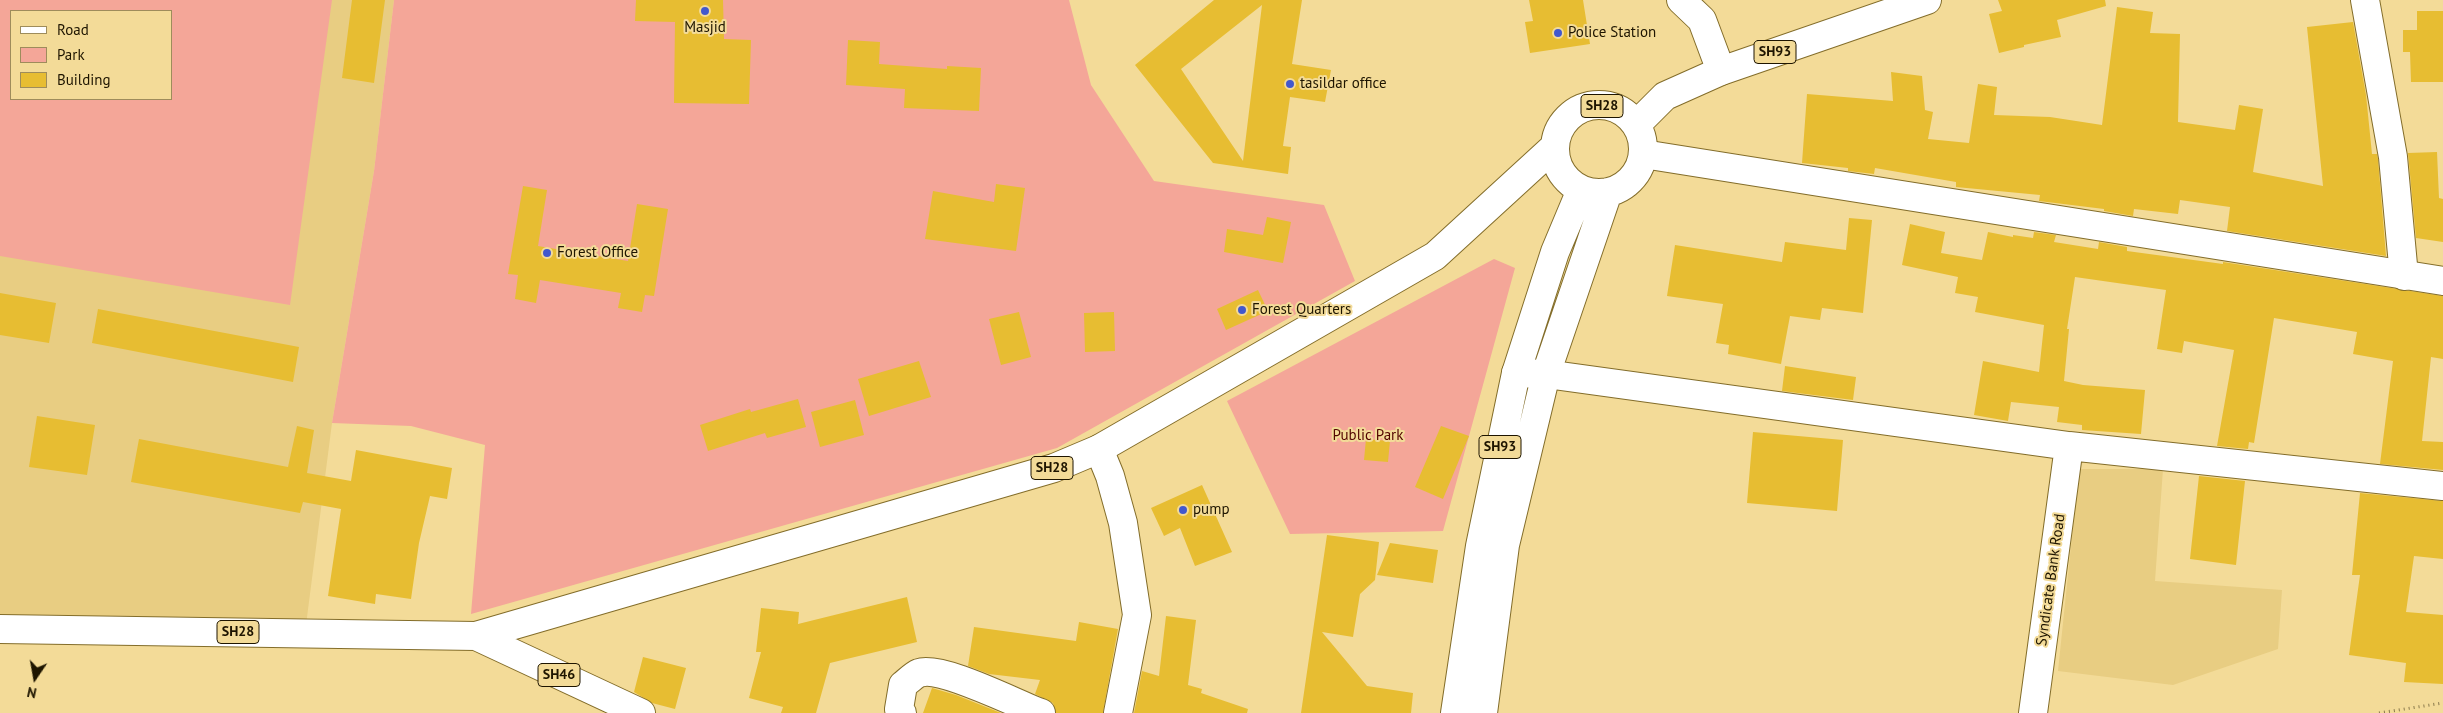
<!DOCTYPE html>
<style>
body{margin:0}
#map{position:relative;width:2443px;height:713px;overflow:hidden;background:#f3db98;font-family:"PT Sans",sans-serif}
canvas{display:block}
.legend{position:absolute;left:10px;top:10px;width:162px;height:90px;box-sizing:border-box;background:#f3db98;border:1px solid #9e8c5b;margin:0;padding:6px 9px;list-style:none;font-size:15px;color:#1e1500}
.legend li{display:flex;align-items:center;gap:10px;height:25px}
.legend b{width:25px;border:1px solid #9e8c5b}
.north{position:absolute;left:10px;top:653px;width:50px;height:50px;-webkit-text-stroke:4px #f3db98;paint-order:stroke;rotate:192deg;font-size:14px;font-weight:700;line-height:20px;text-align:center;color:#1e1500}
.north::after{content:'';display:block;margin:auto;width:18px;height:22px;background:#1e1500;clip-path:polygon(50% 0,100% 100%,50% 72%,0 100%)}
</style>
<div id="map">
<canvas width="2443" height="713"></canvas>
<ul class="legend">
<li><b style="height:6px;background:#fff"></b>Road</li>
<li><b style="height:14px;background:#f4a698"></b>Park</li>
<li><b style="height:14px;background:#e7bd32"></b>Building</li>
</ul>
<div class="north">N</div>
</div>
<script>
const g = document.querySelector('canvas').getContext('2d');
g.lineJoin = 'round';
function paint(path, color) {
  g.fillStyle = color;
  g.fill(path, 'evenodd');
}
function strokePath(path, color, width, dash) {
  g.strokeStyle = color;
  g.lineWidth = width;
  g.lineCap = dash ? 'butt' : 'round';
  g.setLineDash(dash || []);
  g.stroke(path);
}
function label(font, color, halo, rows, align = 'center') {
  g.font = font + ' "PT Sans",sans-serif';
  g.lineWidth = 4;
  g.setLineDash([]);
  g.textBaseline = 'middle';
  g.strokeStyle = halo;
  g.fillStyle = color;
  for (const [text, x, y, turn = 0] of rows) {
    g.save();
    g.translate(x, y);
    g.rotate((+turn || 0) * Math.PI / 180);
    g.textAlign = isNaN(turn) ? turn : align;
    if (halo) g.strokeText(text, 0, 0);
    g.fillText(text, 0, 0);
    g.restore();
  }
}
const built = new Path2D(`
 M 0,0 L 394,0 L 374,171 L 332,423 L 306,625 L 0,615 ZM 11,11 L 171,11 L 171,99 L 11,99 Z
 M 2079,469 L 2163,469 L 2155,581 L 2282,590 L 2278,649 L 2173,685 L 2058,671 Z`);
const green = new Path2D(`
 M 0,0 L 332,0 L 290,305 L 0,256 ZM 171,11 L 171,99 L 11,99 L 11,11 Z
 M 394,0 L 1069,0 L 1091,85 L 1154,181 L 1324,205 L 1355,281 L 1057,448 L 471,614 L 485,445 L 411,426 L 332,423 L 374,171 Z
 M 1494,259 L 1515,268 L 1443,531 L 1290,534 L 1227,401 Z`);
const building = new Path2D(`
 M 352,0 L 385,0 L 374,83 L 342,78 Z
 M 636,0 L 723,0 L 724,39 L 751,40 L 749,104 L 674,103 L 675,22 L 635,21 Z
 M 1214,0 L 1302,0 L 1292,64 L 1331,70 L 1325,102 L 1290,97 L 1283,146 L 1291,147 L 1288,174 L 1213,163 L 1135,65 ZM 1262,5 L 1243,161 L 1181,69 Z
 M 1529,0 L 1583,0 L 1590,44 L 1530,53 L 1525,22 L 1533,21 Z
 M 1998,0 L 2105,0 L 2106,6 L 2057,20 L 2061,37 L 2024,45 L 2024,47 L 1999,53 L 1989,14 L 2002,11 Z
 M 2117,7 L 2153,12 L 2150,33 L 2180,34 L 2178,122 L 2235,130 L 2239,105 L 2263,109 L 2253,172 L 2323,186 L 2307,27 L 2353,22 L 2366,95 L 2372,154 L 2377,154 L 2378,159 L 2386,256 L 2227,231 L 2230,207 L 2180,200 L 2178,214 L 2134,209 L 2133,216 L 2104,211 L 2104,209 L 2039,201 L 2040,195 L 1956,187 L 1956,182 L 1875,168 L 1874,174 L 1848,171 L 1848,168 L 1802,163 L 1807,94 L 1893,101 L 1891,72 L 1922,76 L 1925,110 L 1933,112 L 1928,139 L 1969,143 L 1978,84 L 1997,87 L 1994,115 L 2050,117 L 2102,125 Z
 M 2417,11 L 2443,11 L 2443,82 L 2411,82 L 2410,52 L 2403,52 L 2403,30 L 2417,30 Z
 M 848,40 L 880,42 L 879,64 L 947,69 L 947,66 L 981,68 L 979,111 L 904,108 L 905,89 L 846,85 Z
 M 2437,152 L 2439,198 L 2443,199 L 2443,242 L 2416,238 L 2408,153 Z
 M 996,184 L 1025,188 L 1016,251 L 925,239 L 933,191 L 994,202 Z
 M 523,186 L 547,190 L 538,246 L 628,261 L 637,204 L 668,209 L 654,296 L 645,295 L 642,312 L 618,308 L 621,293 L 540,280 L 536,303 L 515,299 L 518,275 L 508,274 Z
 M 1267,217 L 1291,222 L 1283,263 L 1224,252 L 1227,229 L 1263,235 Z
 M 1849,218 L 1872,220 L 1863,313 L 1822,308 L 1820,320 L 1790,316 L 1781,364 L 1728,354 L 1729,345 L 1716,343 L 1723,304 L 1667,296 L 1675,245 L 1782,262 L 1785,242 L 1846,250 Z
 M 1910,224 L 1945,232 L 1941,253 L 1982,260 L 1988,232 L 2013,237 L 2013,235 L 2033,238 L 2034,232 L 2056,235 L 2054,242 L 2098,249 L 2099,242 L 2127,247 L 2127,251 L 2223,264 L 2223,262 L 2443,296 L 2443,359 L 2431,357 L 2422,441 L 2443,442 L 2443,470 L 2380,464 L 2393,361 L 2353,354 L 2357,332 L 2274,318 L 2254,443 L 2249,442 L 2248,449 L 2217,446 L 2234,350 L 2184,341 L 2182,353 L 2157,349 L 2166,290 L 2075,277 L 2067,329 L 2069,329 L 2064,381 L 2083,385 L 2145,390 L 2141,434 L 2082,430 L 2082,425 L 2057,422 L 2059,407 L 2011,402 L 2008,421 L 1974,415 L 1983,361 L 2039,372 L 2044,325 L 1975,312 L 1978,297 L 1955,293 L 1958,277 L 1902,265 Z
 M 1258,290 L 1268,311 L 1226,330 L 1217,309 Z
 M 0,293 L 56,303 L 49,343 L 0,335 Z
 M 98,309 L 299,347 L 293,382 L 92,343 Z
 M 1019,312 L 1031,357 L 1001,365 L 989,319 Z
 M 1114,312 L 1115,351 L 1085,352 L 1084,313 Z
 M 919,361 L 931,397 L 869,416 L 858,379 Z
 M 1785,366 L 1856,377 L 1853,400 L 1782,391 Z
 M 798,399 L 806,427 L 767,438 L 765,433 L 708,451 L 700,425 L 750,409 L 751,412 Z
 M 855,400 L 864,435 L 820,447 L 811,412 Z
 M 37,416 L 95,425 L 87,475 L 29,467 Z
 M 297,426 L 314,430 L 307,473 L 351,481 L 356,450 L 452,468 L 447,499 L 430,496 L 419,543 L 411,599 L 376,594 L 375,604 L 328,596 L 341,509 L 303,502 L 300,513 L 131,482 L 139,439 L 288,467 Z
 M 1441,426 L 1469,436 L 1443,499 L 1415,487 Z
 M 1753,432 L 1843,440 L 1837,511 L 1747,503 Z
 M 1366,439 L 1390,441 L 1388,462 L 1364,460 Z
 M 2199,476 L 2245,481 L 2236,565 L 2190,559 Z
 M 1202,485 L 1232,552 L 1195,566 L 1180,528 L 1164,536 L 1151,508 Z
 M 2360,493 L 2443,501 L 2443,559 L 2414,556 L 2406,612 L 2443,615 L 2443,684 L 2404,682 L 2406,663 L 2349,655 L 2360,575 L 2352,575 Z
 M 1327,535 L 1379,542 L 1375,580 L 1360,594 L 1353,637 L 1322,632 L 1367,686 L 1413,693 L 1411,713 L 1301,713 Z
 M 1390,543 L 1438,550 L 1433,583 L 1377,575 Z
 M 907,597 L 917,642 L 830,663 L 816,713 L 781,713 L 783,707 L 749,698 L 761,652 L 756,652 L 761,608 L 799,612 L 798,624 Z
 M 1166,616 L 1196,620 L 1188,685 L 1202,689 L 1201,693 L 1248,709 L 1247,713 L 1134,713 L 1142,671 L 1159,676 Z
 M 1079,622 L 1118,629 L 1103,713 L 1056,713 L 1053,703 L 1035,694 L 1040,680 L 989,674 L 968,666 L 974,627 L 1076,641 Z
 M 643,657 L 686,668 L 675,709 L 652,703 L 634,692 Z
 M 932,688 L 956,695 L 1001,713 L 923,713 Z`);
const path = new Path2D(`
 M 2379,713 L 2443,703`);
const minor = new Path2D(`
 M 2365,0 L 2393,157 L 2404,276
 M 1516,373 L 1546,374 L 2069,446 L 2443,486
 M 1099,449 L 1110,476 L 1123,523 L 1137,615 L 1118,713
 M 902,713 L 899,709 L 903,685 C 908,681 914,675 919,673 C 941,665 1016,704 1041,713
 M 2033,713 L 2069,446`);
const tertiary = new Path2D(`
 M 1643,154 L 2443,281`);
const secondary = new Path2D(`
 M 1681,0 L 1702,20 L 1721,71`);
const primary = new Path2D(`
 M1555 149a44 44 0 1 1 88 0a44 44 0 1 1-88 0Z
 M 1636,125 L 1665,96 L 1721,71 L 1927,0
 M 0,629 L 476,636 L 1054,468 L 1099,449 L 1435,256 L 1554,147
 M 476,636 L 641,713
 M 1455,713 L 1480,546 L 1516,373 L 1555,252 L 1581,190
 M 1483,713 L 1505,545 L 1546,374 L 1608,192`);
const markers = [
 [705,11,5,"#4258cc"],
 [1558,33,5,"#4258cc"],
 [1290,84,5,"#4258cc"],
 [547,253,5,"#4258cc"],
 [1242,310,5,"#4258cc"],
 [1183,510,5,"#4258cc"]
];
const shields = [
 [1775,52,42],
 [1602,106,42],
 [1500,447,42],
 [1052,468,42],
 [238,632,42],
 [559,675,42]
];
const shieldNames = [
 ["SH93",1775,52],
 ["SH28",1602,106],
 ["SH93",1500,447],
 ["SH28",1052,468],
 ["SH28",238,632],
 ["SH46",559,675]
];
const poiNames = [
 ["Masjid",705,28,"center"],
 ["Police Station",1568,33],
 ["tasildar office",1300,84],
 ["Forest Office",557,253],
 ["Forest Quarters",1252,310],
 ["pump",1193,510]
];
const parkNames = [
 ["Public Park",1368,436]
];
const streetNames = [
 ["Syndicate Bank Road",2051,580,-82]
];
paint(built, '#e8cd82');
paint(green, '#f4a698');
paint(building, '#e7bd32');
strokePath(minor, '#836d2a', 30);
strokePath(tertiary, '#836d2a', 30);
strokePath(secondary, '#836d2a', 30);
strokePath(primary, '#836d2a', 30);
strokePath(path, '#8a7a4d', 3, [1, 4]);
strokePath(minor, '#fff', 28);
strokePath(tertiary, '#fff', 28);
strokePath(secondary, '#fff', 28);
strokePath(primary, '#fff', 28);
for (const [x, y, r, color] of markers) {
  const dot = new Path2D();
  dot.arc(x, y, r, 0, 2 * Math.PI);
  g.fillStyle = color;
  g.fill(dot);
  strokePath(dot, '#f3db98', 2);
}
for (const [x, y, w] of shields) {
  const box = new Path2D();
  box.roundRect(x - w / 2, y - 11.5, w, 23, 4);
  g.fillStyle = '#f3db98';
  g.fill(box);
  strokePath(box, '#1e1500', 1);
}
label('bold 14px', '#1e1500', null, shieldNames);
label('15px', '#1e1500', '#f3db98', poiNames, 'left');
label('15px', '#520501', '#f3db98', parkNames);
label('15px', '#1e1500', '#f3db98', streetNames);
</script>
